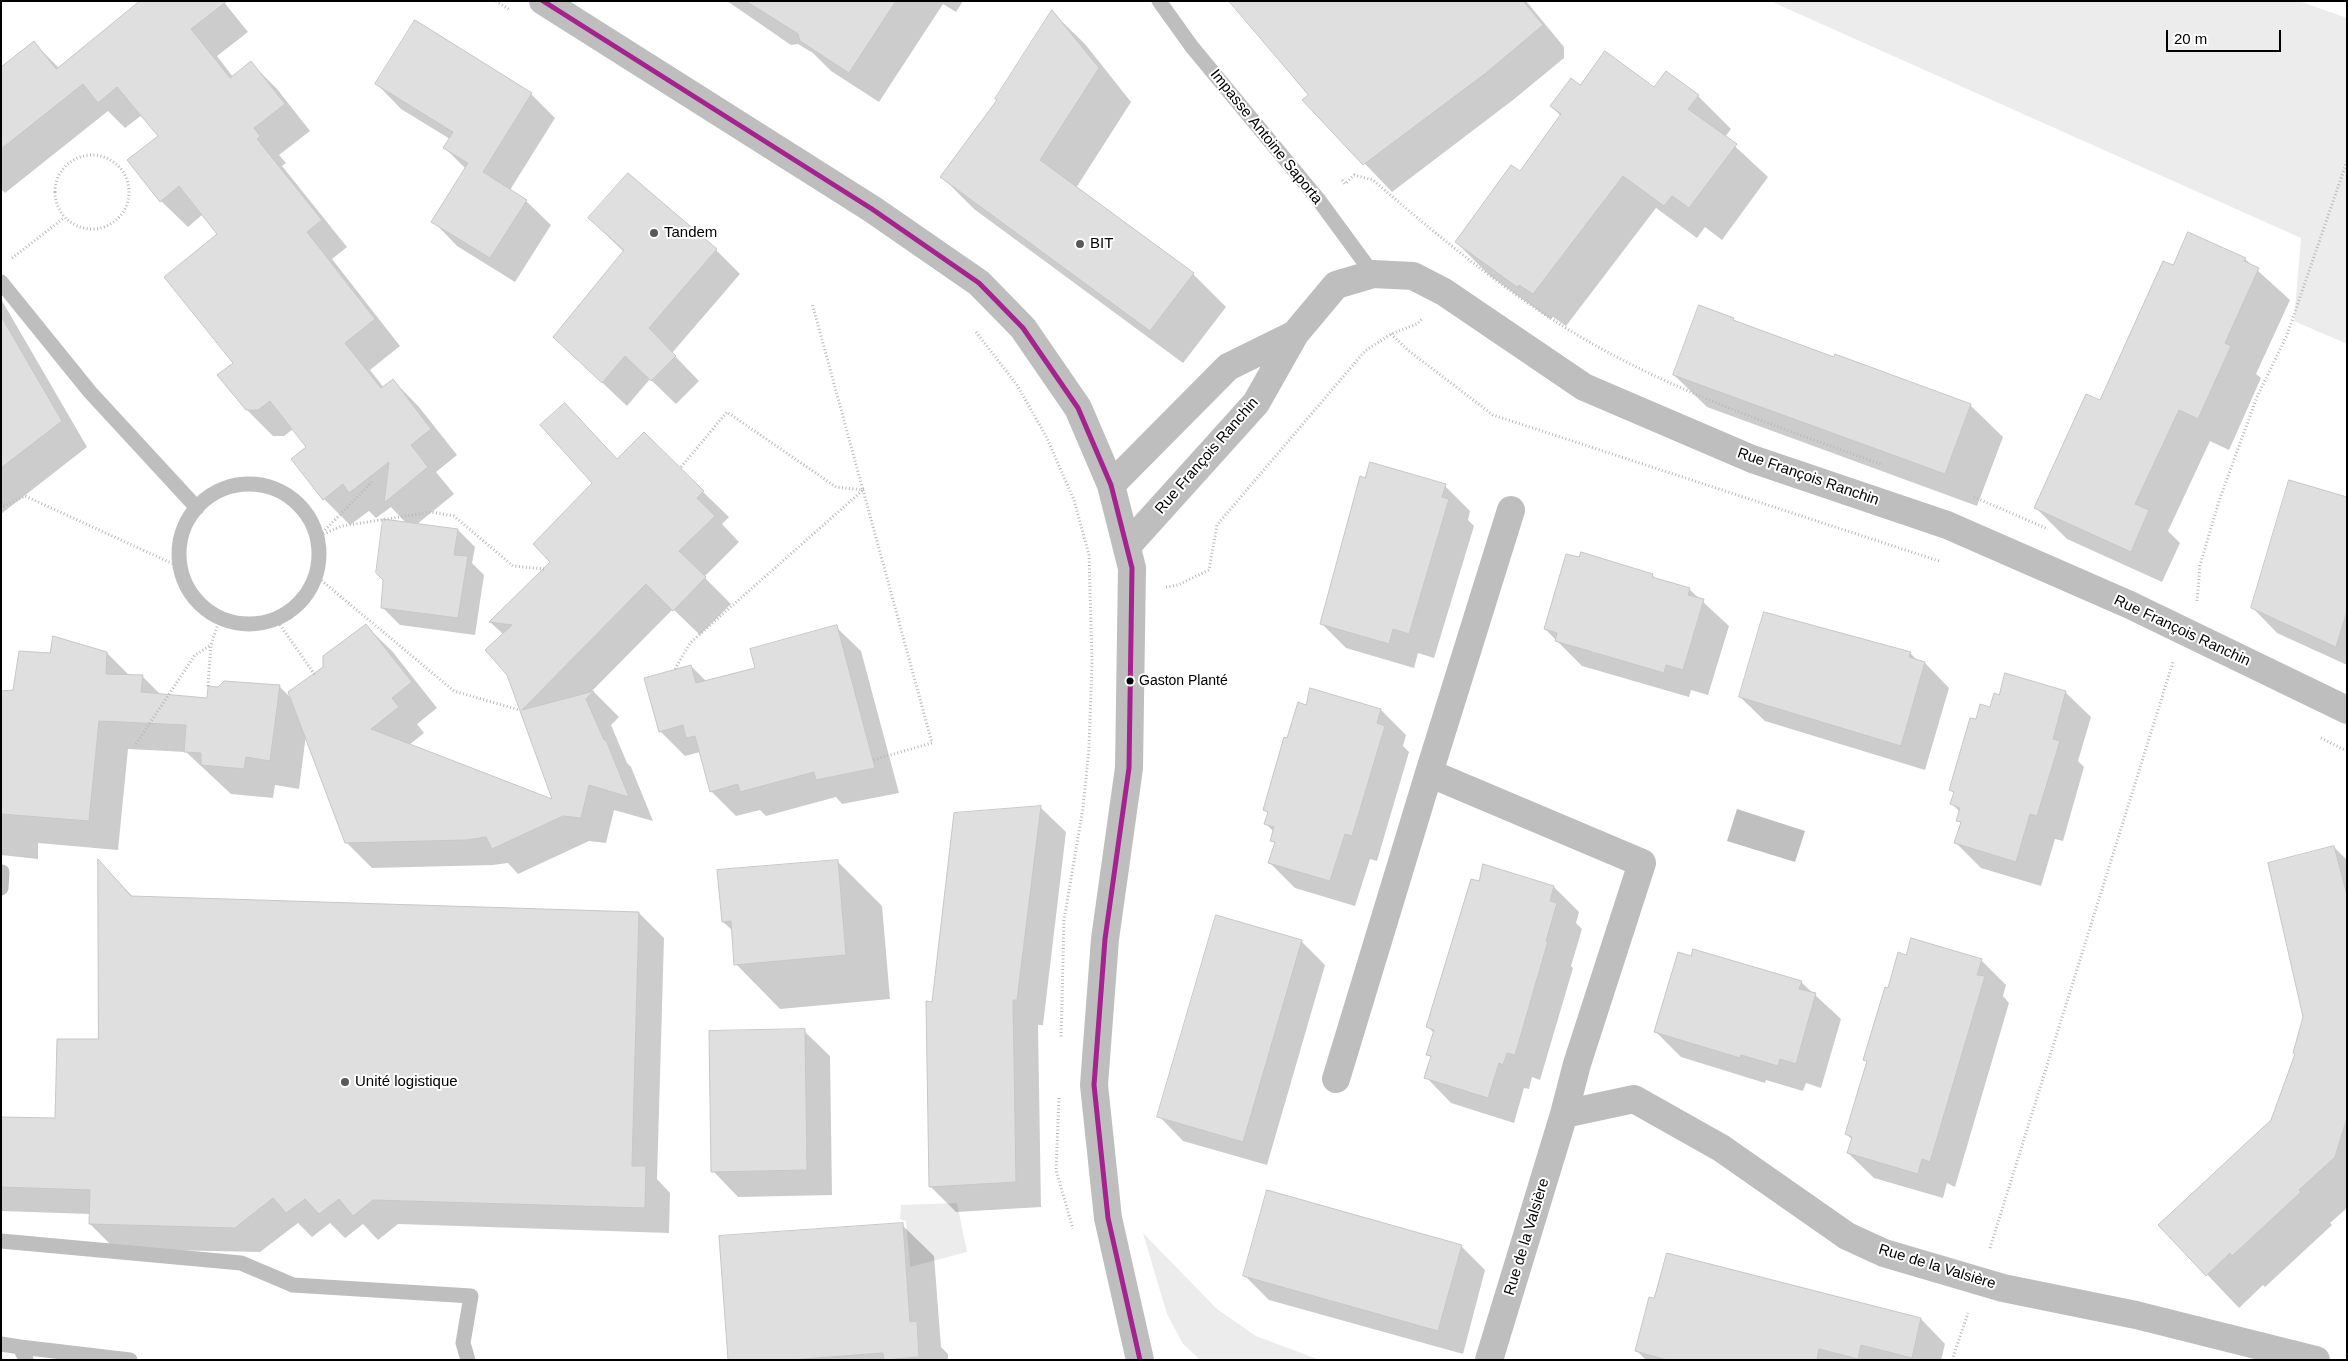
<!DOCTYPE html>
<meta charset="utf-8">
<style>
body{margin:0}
#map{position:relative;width:2348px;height:1361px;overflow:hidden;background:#fff;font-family:Helvetica,sans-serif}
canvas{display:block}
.frame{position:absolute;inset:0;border:2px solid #000;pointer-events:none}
.scale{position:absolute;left:2166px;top:30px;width:115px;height:22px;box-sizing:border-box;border:2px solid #000;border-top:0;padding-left:6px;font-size:15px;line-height:18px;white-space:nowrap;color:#000;-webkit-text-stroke:4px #fff;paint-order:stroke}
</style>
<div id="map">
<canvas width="2348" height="1361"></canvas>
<div class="frame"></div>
<div class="scale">20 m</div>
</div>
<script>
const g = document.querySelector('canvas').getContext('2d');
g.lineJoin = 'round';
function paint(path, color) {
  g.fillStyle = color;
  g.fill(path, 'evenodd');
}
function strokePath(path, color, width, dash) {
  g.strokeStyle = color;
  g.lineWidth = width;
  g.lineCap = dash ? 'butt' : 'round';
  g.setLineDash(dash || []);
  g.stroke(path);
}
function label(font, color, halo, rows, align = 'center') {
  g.font = font + ' Helvetica,sans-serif';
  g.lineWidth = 4;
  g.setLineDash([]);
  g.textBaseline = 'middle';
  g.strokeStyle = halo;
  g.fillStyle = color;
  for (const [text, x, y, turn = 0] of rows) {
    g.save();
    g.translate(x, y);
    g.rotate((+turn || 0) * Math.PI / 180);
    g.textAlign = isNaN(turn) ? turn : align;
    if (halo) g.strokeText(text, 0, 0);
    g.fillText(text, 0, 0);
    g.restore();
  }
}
const green = new Path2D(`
 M 1770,1 L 2299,1 L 2347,18 L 2347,344 L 2294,321 L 2301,238 Z
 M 957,1203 L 967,1252 L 910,1267 L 906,1221 L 900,1219 L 901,1205 Z
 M 1143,1233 L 1217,1309 L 1256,1336 L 1320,1360 L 1200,1360 L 1183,1344 L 1167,1314 Z`);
const water = new Path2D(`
 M 1737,809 L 1805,831 L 1795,862 L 1727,841 Z`);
const shadow = new Path2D(`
 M 223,1 L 248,32 L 217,56 L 233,77 L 251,63 L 277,89 L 310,131 L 279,155 L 286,163 L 282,166 L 347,247 L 332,259 L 400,346 L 370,370 L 384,388 L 393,380 L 419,407 L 457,455 L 436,472 L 454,494 L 416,525 L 458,530 L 475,547 L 472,563 L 484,575 L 475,635 L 400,625 L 383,608 L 407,524 L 391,507 L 376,518 L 369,511 L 350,525 L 324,499 L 308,447 L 293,429 L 284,436 L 273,436 L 247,410 L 234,363 L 219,235 L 203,214 L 188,227 L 161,201 L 129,160 L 160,136 L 142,115 L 125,128 L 108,111 L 5,193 L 1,189 L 1,69 L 34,43 L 59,68 Z
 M 727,1 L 963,1 L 956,12 L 943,4 L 879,102 L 831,71 L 813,53 L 798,44 L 791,45 Z
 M 1398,1 L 1526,1 L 1564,47 L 1564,58 L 1513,100 L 1392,192 L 1304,100 Z
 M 1052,12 L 1085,44 L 1131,102 L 1076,188 L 1193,274 L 1226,307 L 1183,363 L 974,209 L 942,177 L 998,100 Z
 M 377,84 L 531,94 L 555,118 L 510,190 L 526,201 L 551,225 L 515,282 L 457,246 L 433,221 L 466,169 L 445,148 L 450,139 L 401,109 Z
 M 1581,87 L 1654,88 L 1698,96 L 1731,129 L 1725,137 L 1768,177 L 1722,240 L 1705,227 L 1697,238 L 1656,208 L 1566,326 L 1553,317 L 1550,319 L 1489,275 L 1456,242 L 1520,173 L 1561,116 L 1551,106 Z
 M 628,175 L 716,250 L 740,274 L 672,353 L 699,381 L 676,404 L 650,379 L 627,406 L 554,337 L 624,252 L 589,218 Z
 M 2245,259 L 2290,300 L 2256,374 L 2261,378 L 2229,450 L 2210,441 L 2168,531 L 2180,543 L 2162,582 L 2067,539 L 2036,508 L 2100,401 L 2173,267 Z
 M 1,299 L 87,447 L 1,514 Z
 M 1733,319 L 1737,323 L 1834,358 L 1970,405 L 2003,437 L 1977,506 L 1707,407 L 1674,375 Z
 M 565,404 L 618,460 L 703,492 L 729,517 L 722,524 L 739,542 L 704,577 L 731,604 L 700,635 L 673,609 L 589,694 L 594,692 L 619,717 L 611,725 L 627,763 L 631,767 L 653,821 L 614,810 L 606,843 L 589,841 L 518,874 L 508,863 L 493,865 L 372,868 L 346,842 L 306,735 L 299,789 L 275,785 L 273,798 L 231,794 L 186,752 L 128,749 L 118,850 L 38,843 L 38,859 L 1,855 L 1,692 L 14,692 L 51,654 L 107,653 L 130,676 L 143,677 L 161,695 L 208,699 L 279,686 L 292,699 L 366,626 L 392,651 L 437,708 L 417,724 L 424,733 L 409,745 L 554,801 L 508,674 L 504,635 L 490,622 L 552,562 L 594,483 Z
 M 1445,486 L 1470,511 L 1468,520 L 1474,526 L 1434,658 L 1418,653 L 1414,668 L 1346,648 L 1321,623 Z
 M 2347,499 L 2347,665 L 2277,633 L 2252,607 Z
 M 1652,575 L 1657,580 L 1689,589 L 1729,626 L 1708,695 L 1691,690 L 1689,697 L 1582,666 L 1545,629 Z
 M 836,627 L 861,651 L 899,793 L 842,804 L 836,797 L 766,816 L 760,810 L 736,816 L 711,791 L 700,752 L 685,756 L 660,731 L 691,666 L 706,681 L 757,669 Z
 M 1910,653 L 1918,661 L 1925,663 L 1949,688 L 1925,770 L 1765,721 L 1740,697 Z
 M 1311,689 L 1381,710 L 1406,735 L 1403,746 L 1409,752 L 1377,861 L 1370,859 L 1355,906 L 1295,888 L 1270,863 L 1275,844 L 1272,840 L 1274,832 L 1266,824 L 1269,814 L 1264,810 L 1288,740 L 1306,706 Z
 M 2065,692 L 2091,717 L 2078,761 L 2084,767 L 2063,841 L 2055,839 L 2041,886 L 1981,868 L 1956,843 L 1962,824 L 1958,820 L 1960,812 L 1952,804 L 1955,794 L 1951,790 L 1977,721 L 1999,696 Z
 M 1040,807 L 1066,832 L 1043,1025 L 1038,1025 L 1041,1207 L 956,1212 L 930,1186 L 933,1003 Z
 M 2334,847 L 2347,860 L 2347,1208 L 2330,1223 L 2332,1225 L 2265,1287 L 2263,1285 L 2239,1308 L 2160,1225 L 2272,1120 L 2296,1055 Z
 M 837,861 L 882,906 L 890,999 L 780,1009 L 736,964 L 733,931 L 723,922 Z
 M 100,862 L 134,898 L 639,913 L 664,938 L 657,1179 L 670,1193 L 669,1233 L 398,1224 L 378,1240 L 363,1224 L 345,1238 L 330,1223 L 312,1237 L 298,1223 L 260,1252 L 115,1249 L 90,1224 L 90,1214 L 1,1211 L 1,1118 L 57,1120 L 99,1040 Z
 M 1554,887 L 1579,912 L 1576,923 L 1582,929 L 1571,966 L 1573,968 L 1540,1080 L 1532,1077 L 1529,1089 L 1524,1088 L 1514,1123 L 1451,1103 L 1426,1077 L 1432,1058 L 1428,1055 L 1434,1033 L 1428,1027 Z
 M 1301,941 L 1325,965 L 1267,1165 L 1183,1141 L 1159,1116 Z
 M 1907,956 L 1981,960 L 2006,985 L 2003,996 L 2009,1003 L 1955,1187 L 1947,1183 L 1943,1198 L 1874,1178 L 1848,1153 L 1853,1140 L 1846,1134 L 1867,1063 L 1865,1060 L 1889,990 Z
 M 1801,982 L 1841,1019 L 1821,1088 L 1806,1083 L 1803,1091 L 1766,1080 L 1765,1083 L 1681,1057 L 1656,1032 Z
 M 804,1031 L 830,1056 L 832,1195 L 738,1197 L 713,1171 Z
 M 902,1225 L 934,1256 L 941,1347 L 948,1354 L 948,1360 L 729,1360 Z
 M 1461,1246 L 1485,1270 L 1463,1354 L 1269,1300 L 1245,1276 Z
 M 1668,1254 L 1921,1319 L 1945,1344 L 1941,1360 L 1646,1360 L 1637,1351 Z`);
const building = new Path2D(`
 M 140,1 L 227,1 L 191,29 L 230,78 L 251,61 L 285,104 L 254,128 L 260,136 L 257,139 L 322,220 L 307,232 L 375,319 L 345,343 L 381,388 L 393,379 L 431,429 L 411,445 L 428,467 L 384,503 L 389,462 L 349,493 L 343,484 L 323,500 L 291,459 L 306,447 L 270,401 L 258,410 L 246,410 L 217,375 L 233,363 L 164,277 L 217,234 L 179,186 L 160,202 L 127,160 L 158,136 L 117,87 L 98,103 L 83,84 L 1,149 L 1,67 L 34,41 L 56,69 Z
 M 746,1 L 896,1 L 849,73 L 800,41 L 798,34 Z
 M 1229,1 L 1523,1 L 1543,25 L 1486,73 L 1363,165 L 1302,100 L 1308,95 Z
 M 1052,10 L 1099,68 L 1040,160 L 1194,273 L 1150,331 L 940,177 L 997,100 L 995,99 Z
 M 415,20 L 532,93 L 483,172 L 527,200 L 490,258 L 431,222 L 468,163 L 443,148 L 453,132 L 375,84 Z
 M 1605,51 L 1654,87 L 1666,71 L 1699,95 L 1688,109 L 1737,144 L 1689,208 L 1672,196 L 1664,206 L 1623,176 L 1533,294 L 1519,285 L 1517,287 L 1455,242 L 1511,165 L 1520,171 L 1561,114 L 1550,106 L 1571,78 L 1580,85 Z
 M 628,173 L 717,249 L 649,328 L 676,356 L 651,381 L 625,356 L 602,383 L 553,337 L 624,250 L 588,218 Z
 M 2188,232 L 2246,258 L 2244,261 L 2259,268 L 2225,343 L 2231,346 L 2198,419 L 2179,410 L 2135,504 L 2149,510 L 2131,552 L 2034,508 L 2086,394 L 2100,400 L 2163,261 L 2173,265 Z
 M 1699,305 L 1734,318 L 1733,320 L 1834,357 L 1835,354 L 1971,404 L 1945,474 L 1673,375 Z
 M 1,316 L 62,421 L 1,468 Z
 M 565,403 L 617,459 L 644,432 L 704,491 L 697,498 L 715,516 L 679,551 L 706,577 L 673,611 L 646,584 L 522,710 L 594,691 L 586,699 L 604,740 L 606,740 L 629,797 L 589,785 L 581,818 L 563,816 L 492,849 L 486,837 L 467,840 L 345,843 L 288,692 L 323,667 L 323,656 L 366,624 L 412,682 L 392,698 L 399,707 L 371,729 L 552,799 L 507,675 L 485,650 L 512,625 L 489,622 L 550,562 L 533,544 L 592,483 L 540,425 Z
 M 1370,462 L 1446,484 L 1442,497 L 1449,499 L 1409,634 L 1393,629 L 1389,644 L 1320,624 L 1360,476 L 1365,478 Z
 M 2289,480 L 2347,497 L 2347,611 L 2336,647 L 2251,608 Z
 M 383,519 L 458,529 L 454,555 L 468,556 L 458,618 L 381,608 L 383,580 L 376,573 Z
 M 1581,552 L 1653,574 L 1652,577 L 1690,588 L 1688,595 L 1704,599 L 1683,670 L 1666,665 L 1664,673 L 1555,641 L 1557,633 L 1544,629 L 1566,554 L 1579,557 Z
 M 1764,612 L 1911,652 L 1909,657 L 1925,662 L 1901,746 L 1739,697 Z
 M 837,625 L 875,768 L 816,780 L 814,772 L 740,792 L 738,784 L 710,792 L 695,736 L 686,738 L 683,725 L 659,732 L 644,678 L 691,665 L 696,683 L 755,668 L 750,649 Z
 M 53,636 L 107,652 L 106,674 L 143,675 L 141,692 L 207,698 L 208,686 L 218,687 L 224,681 L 280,685 L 270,761 L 246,757 L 244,769 L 201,765 L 201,753 L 184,752 L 186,725 L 99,721 L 89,821 L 1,814 L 1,691 L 13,690 L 19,651 L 50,653 Z
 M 2005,673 L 2066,691 L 2053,739 L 2060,741 L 2037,816 L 2030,814 L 2016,862 L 1954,843 L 1961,822 L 1956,821 L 1960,808 L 1950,804 L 1954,792 L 1949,790 L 1970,718 L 1976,719 L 1980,704 L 1990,707 L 1994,693 L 1999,695 Z
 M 1310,688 L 1381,709 L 1377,723 L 1385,726 L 1352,836 L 1345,834 L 1330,881 L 1268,863 L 1275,842 L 1270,841 L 1274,827 L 1264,824 L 1268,812 L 1263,810 L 1284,737 L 1287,738 L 1298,702 L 1306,705 Z
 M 1041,806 L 1017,1000 L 1013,1000 L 1016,1182 L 929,1187 L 926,1001 L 932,1002 L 954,813 Z
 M 2334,846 L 2347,895 L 2347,1118 L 2335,1157 L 2299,1190 L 2301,1192 L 2232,1256 L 2230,1253 L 2206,1276 L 2158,1225 L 2271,1120 L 2295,1054 L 2293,1053 L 2303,1017 L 2268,863 Z
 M 98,859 L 131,896 L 639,912 L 632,1166 L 646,1166 L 645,1208 L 373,1200 L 353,1216 L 339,1199 L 319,1214 L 305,1199 L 286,1213 L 273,1198 L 235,1228 L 89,1224 L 90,1190 L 1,1187 L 1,1117 L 55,1118 L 57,1039 L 98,1039 Z
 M 838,860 L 846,955 L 734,965 L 731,921 L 722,922 L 717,870 Z
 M 1483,864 L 1554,886 L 1550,901 L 1557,903 L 1546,941 L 1548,941 L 1515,1055 L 1507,1053 L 1503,1065 L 1499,1063 L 1488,1098 L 1424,1078 L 1431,1056 L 1426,1055 L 1434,1030 L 1426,1027 L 1471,879 L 1479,881 Z
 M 1216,915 L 1302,940 L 1243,1142 L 1157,1117 Z
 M 1911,938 L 1982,959 L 1977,975 L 1985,976 L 1930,1162 L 1922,1159 L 1918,1174 L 1847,1153 L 1852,1137 L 1845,1134 L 1867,1061 L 1863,1060 L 1885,987 L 1888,988 L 1898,952 L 1906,955 Z
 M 1693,949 L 1802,981 L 1799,989 L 1816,993 L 1796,1064 L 1780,1059 L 1778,1066 L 1741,1055 L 1740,1058 L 1654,1032 L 1678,952 L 1691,956 Z
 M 805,1029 L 807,1170 L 711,1172 L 709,1031 Z
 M 1267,1190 L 1462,1245 L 1438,1331 L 1243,1276 Z
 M 903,1223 L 910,1322 L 917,1321 L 919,1357 L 884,1360 L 883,1353 L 790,1360 L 728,1360 L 719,1236 Z
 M 1667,1253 L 1921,1318 L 1912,1358 L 1861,1345 L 1858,1359 L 1819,1349 L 1817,1360 L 1667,1360 L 1635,1351 L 1649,1297 L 1654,1298 Z`);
const path = new Path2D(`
 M 496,1 L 510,10
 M55 192a37 37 0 1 1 74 0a37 37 0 1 1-74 0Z
 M 1342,180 L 1345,184 L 1354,175 L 1373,180 C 1432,231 1492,281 1558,323 C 1658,387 1773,425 1883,465
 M 12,258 L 64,218
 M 976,332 L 1017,385 L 1046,436 L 1074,500 L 1089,555 L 1092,661 L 1089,748 L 1083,808 L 1064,920 L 1061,1039
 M 1391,334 L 1409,351 L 1493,415 L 1939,561
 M 681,467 L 727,412 L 836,487 L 863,490 L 932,743 L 873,760
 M 1974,497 L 2048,529
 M 1,503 L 4,506 L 25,496 L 180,567
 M 320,535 L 372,482
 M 317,537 L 342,526 L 431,512 L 454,516 L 513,566 L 544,569
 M 316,576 L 454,691 L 519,710
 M 1166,587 L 1178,585 L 1209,570 L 1217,525 L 1365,351 L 1391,334 L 1417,324 L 1422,319
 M 2197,601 L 2200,565 L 2220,498 L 2257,397 L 2287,335 L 2347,161
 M 276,619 L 315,675
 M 675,669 L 690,643 L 863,490 L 812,303
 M 208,686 L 211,645 L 220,618
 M 2321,738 L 2347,751
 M 136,744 L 195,655 L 211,645
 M 1059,1098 L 1056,1170 L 1073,1229
 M 1990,1248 L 2173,662
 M 1952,1360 L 1968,1313`);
const service = new Path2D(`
 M 1159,1 L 1192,47 L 1318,199 L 1373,274
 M 1,282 L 90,392 L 197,508
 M179 554a70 70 0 1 1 140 0a70 70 0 1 1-140 0Z
 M 1,888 L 2,872
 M 1,1241 L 241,1263 L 293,1285 L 471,1296 L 463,1343 L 468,1360
 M 1,1344 L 20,1347 L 26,1360
 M 20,1347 L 130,1360`);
const minor = new Path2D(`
 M 543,1 L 872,209 L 979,283 L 1023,328 L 1078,408 L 1111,485 L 1132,568 L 1129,768 L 1105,939 L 1094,1085 L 1108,1218 L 1140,1360
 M 1111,485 L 1228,367 L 1295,334
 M 1127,546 L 1256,403 L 1295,334 L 1336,285 L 1373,274 L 1413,276 L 1444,292 L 1584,387 L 1752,459 L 1947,525 L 2130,605 L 2347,710
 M 1429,773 L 1511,510
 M 1336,1079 L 1429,773 L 1642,863 L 1577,1064 L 1564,1114
 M 1489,1360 L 1564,1114 L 1634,1099 L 1721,1148 L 1847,1236 L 1884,1253 L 2003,1288 L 2136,1315 L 2316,1360`);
const bus1 = new Path2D(`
 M 543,1 L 872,209 L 979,283 L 1023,328 L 1078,408 L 1111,485 L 1132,568 L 1129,768 L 1105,939 L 1094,1085 L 1108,1218 L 1140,1360`);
const markers = [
 [654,233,5,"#595959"],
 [1080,244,5,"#595959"],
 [1130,681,4.5,"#000"],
 [345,1082,5,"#595959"]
];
const busNames = [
 ["Gaston Planté",1139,681]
];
const streetNames = [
 ["Impasse Antoine Saporta",1266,137,51],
 ["Rue François Ranchin",1207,456,-49],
 ["Rue François Ranchin",1808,477,19],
 ["Rue François Ranchin",2182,631,25],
 ["Rue de la Valsière",1527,1237,-73],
 ["Rue de la Valsière",1937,1267,17]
];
const poiNames = [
 ["Tandem",664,233],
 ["BIT",1090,244],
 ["Unité logistique",355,1082]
];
paint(green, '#ececec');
paint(water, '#bfbfbf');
paint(shadow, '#0003');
paint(building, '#dfdfdf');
strokePath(building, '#c7c7c7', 1);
strokePath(path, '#b9b9b9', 3, [1, 2.5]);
strokePath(service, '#bebebe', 15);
strokePath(minor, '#bebebe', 28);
strokePath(bus1, '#a4238f', 5);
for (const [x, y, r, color] of markers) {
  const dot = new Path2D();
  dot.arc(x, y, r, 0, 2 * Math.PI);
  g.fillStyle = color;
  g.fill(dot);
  strokePath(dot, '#fff', 2);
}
label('14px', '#000', '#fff', busNames, 'left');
label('15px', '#000', '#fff', streetNames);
label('15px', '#000', '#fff', poiNames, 'left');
</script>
